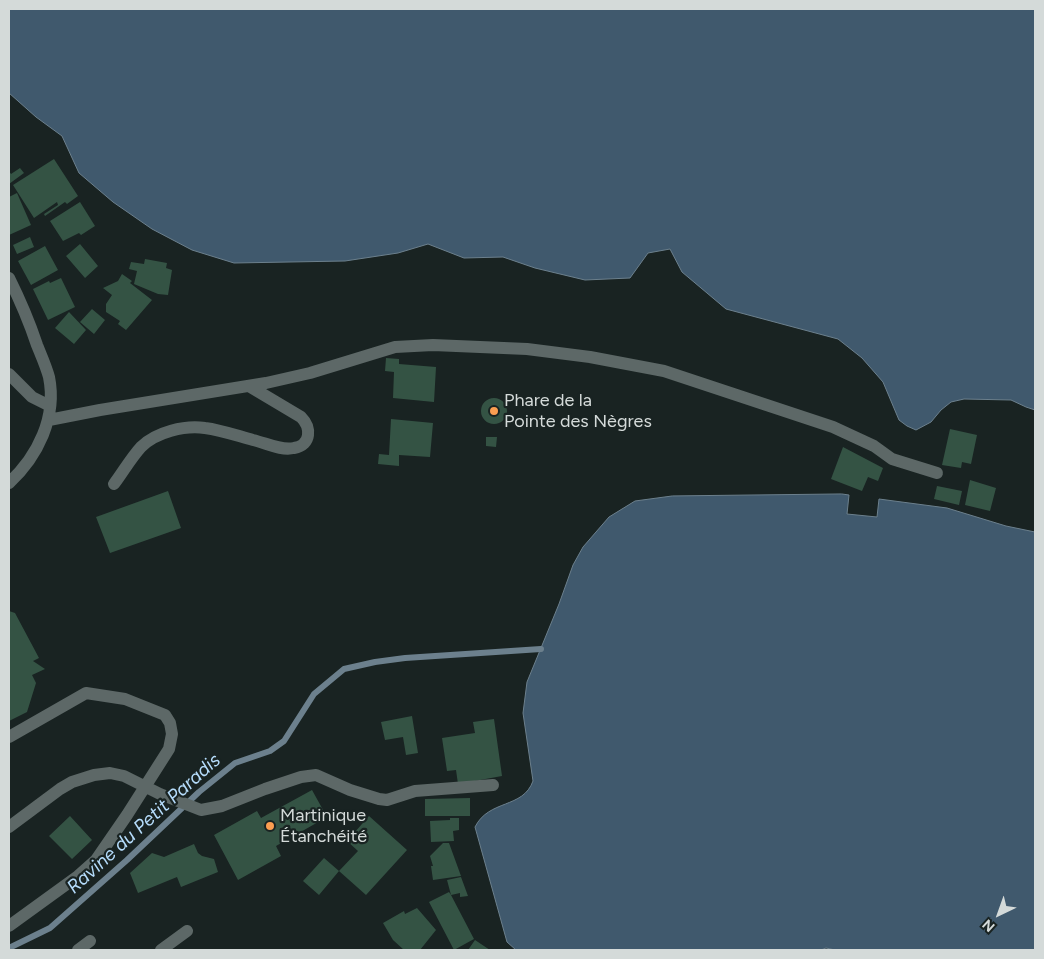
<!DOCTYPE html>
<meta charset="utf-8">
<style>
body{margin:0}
#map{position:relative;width:1044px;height:959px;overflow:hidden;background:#192322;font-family:Figtree,sans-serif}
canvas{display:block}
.frame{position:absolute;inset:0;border:10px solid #d4dad9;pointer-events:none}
.north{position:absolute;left:974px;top:889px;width:50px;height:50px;-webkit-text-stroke:4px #192322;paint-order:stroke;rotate:222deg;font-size:14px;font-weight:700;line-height:20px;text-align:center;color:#d4dad9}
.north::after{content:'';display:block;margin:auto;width:18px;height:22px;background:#d4dad9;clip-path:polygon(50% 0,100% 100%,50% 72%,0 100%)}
</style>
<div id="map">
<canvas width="1044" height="959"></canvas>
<div class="frame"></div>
<div class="north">N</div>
</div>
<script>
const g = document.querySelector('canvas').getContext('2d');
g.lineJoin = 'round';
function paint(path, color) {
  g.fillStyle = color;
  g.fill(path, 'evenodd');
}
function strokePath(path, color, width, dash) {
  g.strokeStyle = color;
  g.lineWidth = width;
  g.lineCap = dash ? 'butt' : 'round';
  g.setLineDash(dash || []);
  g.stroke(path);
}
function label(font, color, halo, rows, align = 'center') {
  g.font = font + ' Figtree,sans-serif';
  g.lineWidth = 4.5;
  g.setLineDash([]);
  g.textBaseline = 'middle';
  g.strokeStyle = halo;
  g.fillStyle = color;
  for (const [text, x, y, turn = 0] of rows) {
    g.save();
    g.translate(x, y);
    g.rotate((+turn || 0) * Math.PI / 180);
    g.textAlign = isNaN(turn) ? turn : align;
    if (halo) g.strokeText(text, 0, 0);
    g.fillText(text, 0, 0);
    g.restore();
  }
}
const water = new Path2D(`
 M 9,9 L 1035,9 L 1035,410 L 1026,407 L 1011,400 L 964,399 L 951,402 L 941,410 L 931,422 L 916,430 L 907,426 L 899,420 L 883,382 L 862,358 L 838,339 L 726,309 L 682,272 L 670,249 L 648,253 L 630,278 L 585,280 L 535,268 L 503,257 L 464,258 L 428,244 L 398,253 L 345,261 L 234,263 L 192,250 L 152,229 L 113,202 L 79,173 L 62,136 L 36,117 L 9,93 Z
 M 842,494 L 849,495 L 847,514 L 877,517 L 879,499 L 947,508 L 1006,526 L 1035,532 L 1035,950 L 835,950 L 826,948 L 821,950 L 516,950 L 507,942 L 475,827 C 489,799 523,809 533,781 L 523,713 L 527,682 L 559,604 L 573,565 L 583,547 L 609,517 L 635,501 L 672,496 Z`);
const stream = new Path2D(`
 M 9,948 L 50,928 L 127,860 L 199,792 L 235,763 L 270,751 L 284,741 L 314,694 L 344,669 L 375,662 L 405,658 L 541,649`);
const building = new Path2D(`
 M 54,159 L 78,196 L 67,204 L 65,202 L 45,216 L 44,214 L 58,205 L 57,202 L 34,218 L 13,185 Z
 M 20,168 L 24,173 L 9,184 L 9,171 L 11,174 Z
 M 17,193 L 31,225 L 9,235 L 9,197 Z
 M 80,202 L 95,226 L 81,235 L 79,233 L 63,241 L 50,221 Z
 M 30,237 L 34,247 L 17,254 L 13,245 Z
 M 80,244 L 98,266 L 85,278 L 66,256 Z
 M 45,246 L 58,270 L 31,285 L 18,261 Z
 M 145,259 L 167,263 L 166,268 L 172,270 L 168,295 L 158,294 L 134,284 L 137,271 L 129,269 L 131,262 L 144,264 Z
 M 122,274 L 132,281 L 130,283 L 152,300 L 126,330 L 118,324 L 120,321 L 106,312 L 106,304 L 112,295 L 103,288 L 118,281 Z
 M 61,278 L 75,307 L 48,320 L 33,289 L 49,281 L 50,283 Z
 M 92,309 L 105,320 L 94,334 L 80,322 Z
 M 69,312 L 86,330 L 74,344 L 55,328 Z
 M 386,358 L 399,359 L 399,364 L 436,367 L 434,402 L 393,398 L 394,372 L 385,371 Z
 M481 411a13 13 0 1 1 26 0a13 13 0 1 1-26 0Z
 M 391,419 L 433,423 L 430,457 L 399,455 L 399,466 L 378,464 L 379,454 L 389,455 Z
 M 950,429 L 977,435 L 971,464 L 962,462 L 961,468 L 942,465 Z
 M 486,437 L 497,437 L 496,447 L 486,446 Z
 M 843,447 L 883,468 L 878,481 L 868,477 L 862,491 L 831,479 Z
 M 970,480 L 996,488 L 990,511 L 965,505 Z
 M 937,486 L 962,491 L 959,505 L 934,499 Z
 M 168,491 L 181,528 L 110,553 L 96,517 Z
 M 9,611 L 15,613 L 39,658 L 33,661 L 45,669 L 32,675 L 36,683 L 27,712 L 9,721 Z
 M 412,716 L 418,753 L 406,755 L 403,737 L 385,740 L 381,722 Z
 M 494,719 L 502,776 L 458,784 L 456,770 L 447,771 L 442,738 L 475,733 L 473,722 Z
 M 312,790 L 327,817 L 276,846 L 281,856 L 238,880 L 214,835 L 257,811 L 261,818 Z
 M 470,798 L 470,816 L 425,816 L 425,799 Z
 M 70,816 L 92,840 L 72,859 L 49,836 Z
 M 369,816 L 407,850 L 366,895 L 339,871 L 319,895 L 303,881 L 324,858 L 339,871 L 358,851 L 347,841 Z
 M 450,818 L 459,818 L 459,830 L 453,831 L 454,841 L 431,842 L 430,821 L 450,820 Z
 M 443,843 L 449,843 L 461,876 L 433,880 L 431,866 L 433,866 L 430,856 Z
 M 194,844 L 198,853 L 202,856 L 214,859 L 218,872 L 181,887 L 177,877 L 138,893 L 130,873 L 152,853 L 164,857 Z
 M 461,877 L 468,896 L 460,897 L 460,893 L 451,895 L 474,939 L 454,950 L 429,902 L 449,892 L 451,895 L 447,880 Z
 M 417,908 L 436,930 L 420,950 L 404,950 L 393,940 L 383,923 L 404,911 L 405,914 Z
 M 475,940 L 490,950 L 468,950 Z`);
const minor = new Path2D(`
 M 9,278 C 20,300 29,321 37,345 C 41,355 46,366 49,377 C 57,417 38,456 9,483
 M 9,374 L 32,397 L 50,406
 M 49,420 L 100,410 L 266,383 L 310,373 L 395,347 L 433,345 L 527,349 L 590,357 L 664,371 L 833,427 L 874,446 L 892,459 L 937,473
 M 114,484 C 123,472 131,458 141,447 C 156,432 185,425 205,428 C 221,430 238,436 253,440 C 266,443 281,451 294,448 C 312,445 311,427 301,417 L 249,386
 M 9,737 L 86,693 L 125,699 L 165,715 L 170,723 L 172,734 L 169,749 L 127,815 L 96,860 L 78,876 L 9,926
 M 9,827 L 60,789 L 72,782 L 94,775 L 110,773 L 124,776 L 160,794 L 201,810 L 222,806 L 265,789 L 301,777 L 316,775 L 350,790 L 379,799 L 387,800 L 415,791 L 493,785
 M 78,950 L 90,941
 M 161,950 L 187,931`);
const markers = [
 [494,411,5,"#fb9e51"],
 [270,826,5,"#fb9e51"]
];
const poiNames = [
 ["Phare de la",504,401],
 ["Pointe des Nègres",504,422],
 ["Martinique",280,816],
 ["Étanchéité",280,837]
];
const waterNames = [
 ["Ravine du Petit Paradis",144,824,-42]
];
paint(water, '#40596d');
strokePath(water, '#6c808d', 1);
strokePath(stream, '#6c808d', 6);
paint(building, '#345344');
strokePath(minor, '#5d6867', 12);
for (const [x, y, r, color] of markers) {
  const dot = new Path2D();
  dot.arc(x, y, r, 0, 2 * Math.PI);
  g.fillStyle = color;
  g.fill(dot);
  strokePath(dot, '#192322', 2);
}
label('18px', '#d4dad9', '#192322', poiNames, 'left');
label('italic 19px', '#b5dcfb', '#192322', waterNames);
</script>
